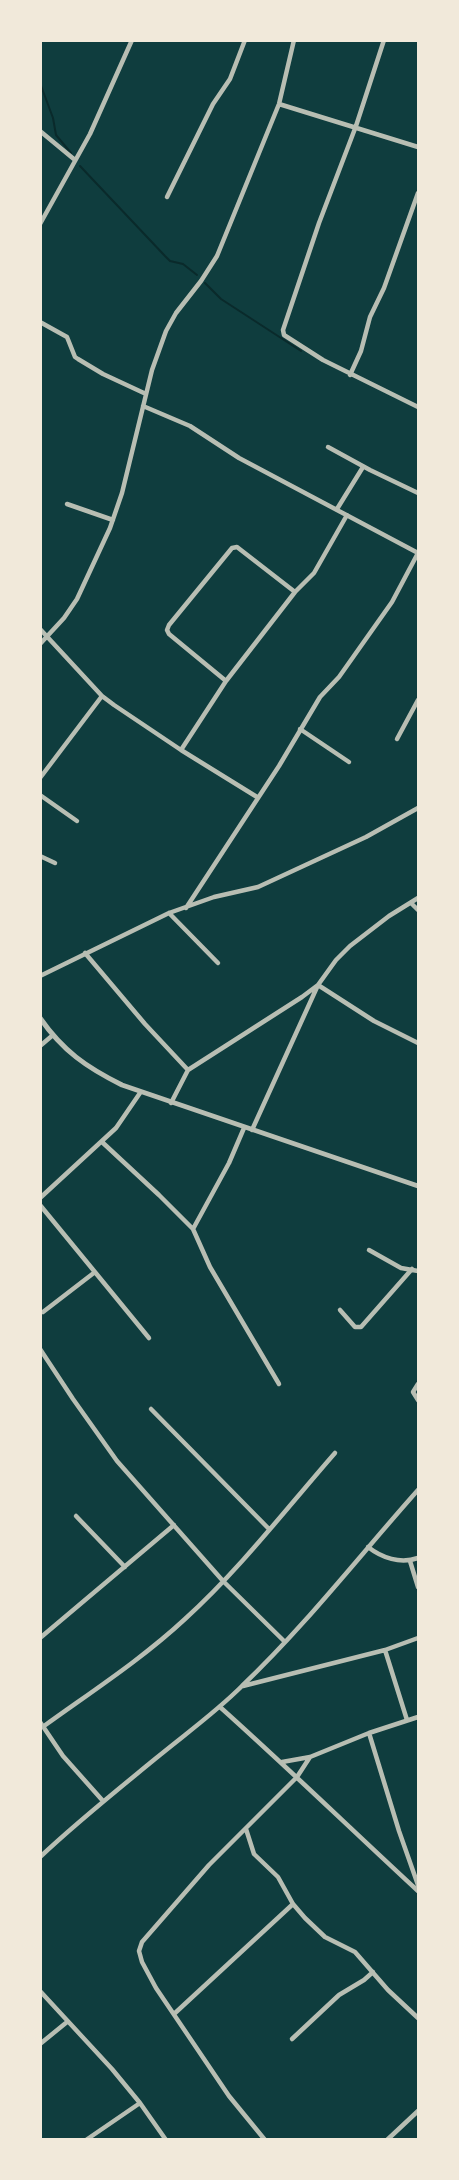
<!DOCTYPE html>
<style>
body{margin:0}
#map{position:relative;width:459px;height:2180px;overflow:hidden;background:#0f3d3e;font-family:"Crimson Pro",serif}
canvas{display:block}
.frame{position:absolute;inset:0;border:42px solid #f1e9da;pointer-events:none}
</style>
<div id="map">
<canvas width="459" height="2180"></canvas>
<div class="frame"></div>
</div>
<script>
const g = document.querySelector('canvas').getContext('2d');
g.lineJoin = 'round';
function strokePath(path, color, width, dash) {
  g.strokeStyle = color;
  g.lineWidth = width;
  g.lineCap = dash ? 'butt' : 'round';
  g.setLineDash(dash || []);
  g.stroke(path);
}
const stream = new Path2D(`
 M 40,83 L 53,118 L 56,135 L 71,153
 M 80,166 L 165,256 L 170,261 L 183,264 L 197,275
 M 205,283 L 221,299 L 301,351`);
const minor = new Path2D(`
 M 384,40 L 356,126 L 319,223 L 283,330 L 284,335 L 323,360 L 418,407
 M 279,104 L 418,147
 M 40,131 L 75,160
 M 167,197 L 213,104 L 230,79 L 245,40
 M 40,224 L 90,134 L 132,40
 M 40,322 L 67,337 L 75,357 L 78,359 L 103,374 L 146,394
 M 350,375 L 361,351 L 370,317 L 384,288 L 418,193
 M 143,406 L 190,426 L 239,458 L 418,553
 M 328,447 L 370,470 L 418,493
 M 67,504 L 113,520
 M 337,509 L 363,467
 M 40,629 L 102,696 L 114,705 L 181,750 L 257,797
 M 40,644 L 64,618 L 77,599 L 110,528 L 122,493 L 152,370 L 166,331 L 176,313 L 201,281 L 217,256 L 279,104 L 294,40
 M 226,681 L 169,634 L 167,630 L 169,625 L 232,548 L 237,547 L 295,592
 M 300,729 L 349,762
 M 397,739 L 418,700
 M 181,750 L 226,681 L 295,592 L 314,573 L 347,515
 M 40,778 L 102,696
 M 40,795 L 77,821
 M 40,856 L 55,863
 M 411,903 L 418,910
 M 186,908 L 279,766 L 320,697 L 339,677 L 392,602 L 418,553
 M 169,913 L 218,963
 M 85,953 L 145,1024 L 188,1070
 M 40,976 L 169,913 L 214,897 L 258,887 L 366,837 L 418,808
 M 40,1046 L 53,1035
 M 171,1103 L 188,1070 L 302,997 L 318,985 L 374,1021 L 418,1043
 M 252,1130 L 318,985 L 336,960 L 350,946 L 389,916 L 418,898
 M 102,1142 L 159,1195 L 193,1229 L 210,1267 L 279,1384
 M 40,1198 L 116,1128 L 140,1093
 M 40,1205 L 149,1338
 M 193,1229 L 229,1163 L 244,1128
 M 369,1250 L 401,1268 L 418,1271
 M 340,1310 L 355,1327 L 361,1327 L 412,1269
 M 43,1312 L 95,1272
 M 40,1349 L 73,1399 L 117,1461 L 223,1581 L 285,1642
 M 418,1384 L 413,1392 L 418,1400
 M 151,1409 L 269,1529
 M 76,1516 L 125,1567
 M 368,1547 C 382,1558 400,1564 418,1558
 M 410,1561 L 418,1587
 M 40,1638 L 174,1525
 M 385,1650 L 407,1720
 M 243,1686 L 385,1650 L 418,1638
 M 220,1707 C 287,1767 352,1830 418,1891
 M 40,1722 L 63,1756 L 103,1801
 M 44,1726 C 91,1692 142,1659 185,1619 C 240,1569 286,1509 335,1453
 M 369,1733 L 399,1831 L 418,1885
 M 282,1762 L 310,1757 L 369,1733 L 418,1717
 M 246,1829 L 254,1854 L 278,1877 L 293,1904 L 305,1918 L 325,1937 L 355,1952 L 388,1990 L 418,2018
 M 40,1857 C 77,1822 116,1791 155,1759 C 184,1735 215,1713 242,1686 C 306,1625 360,1555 418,1490
 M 40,1991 L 112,2069 L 140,2103 L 166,2140
 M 174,2014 L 293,1904
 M 292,2039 L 339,1995 L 364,1980 L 373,1972
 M 40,2044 L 67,2022
 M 86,2140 L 140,2103
 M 265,2140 L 229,2096 L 156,1988 L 142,1962 L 139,1951 L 142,1942 L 209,1865 L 297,1777 L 310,1757
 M 387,2140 L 418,2111`);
const tertiary = new Path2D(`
 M 40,1018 C 63,1051 86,1067 122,1085 L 418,1186`);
strokePath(stream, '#0a2a2b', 2);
strokePath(minor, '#b8beb3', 4.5);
strokePath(tertiary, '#b8beb3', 5);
</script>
